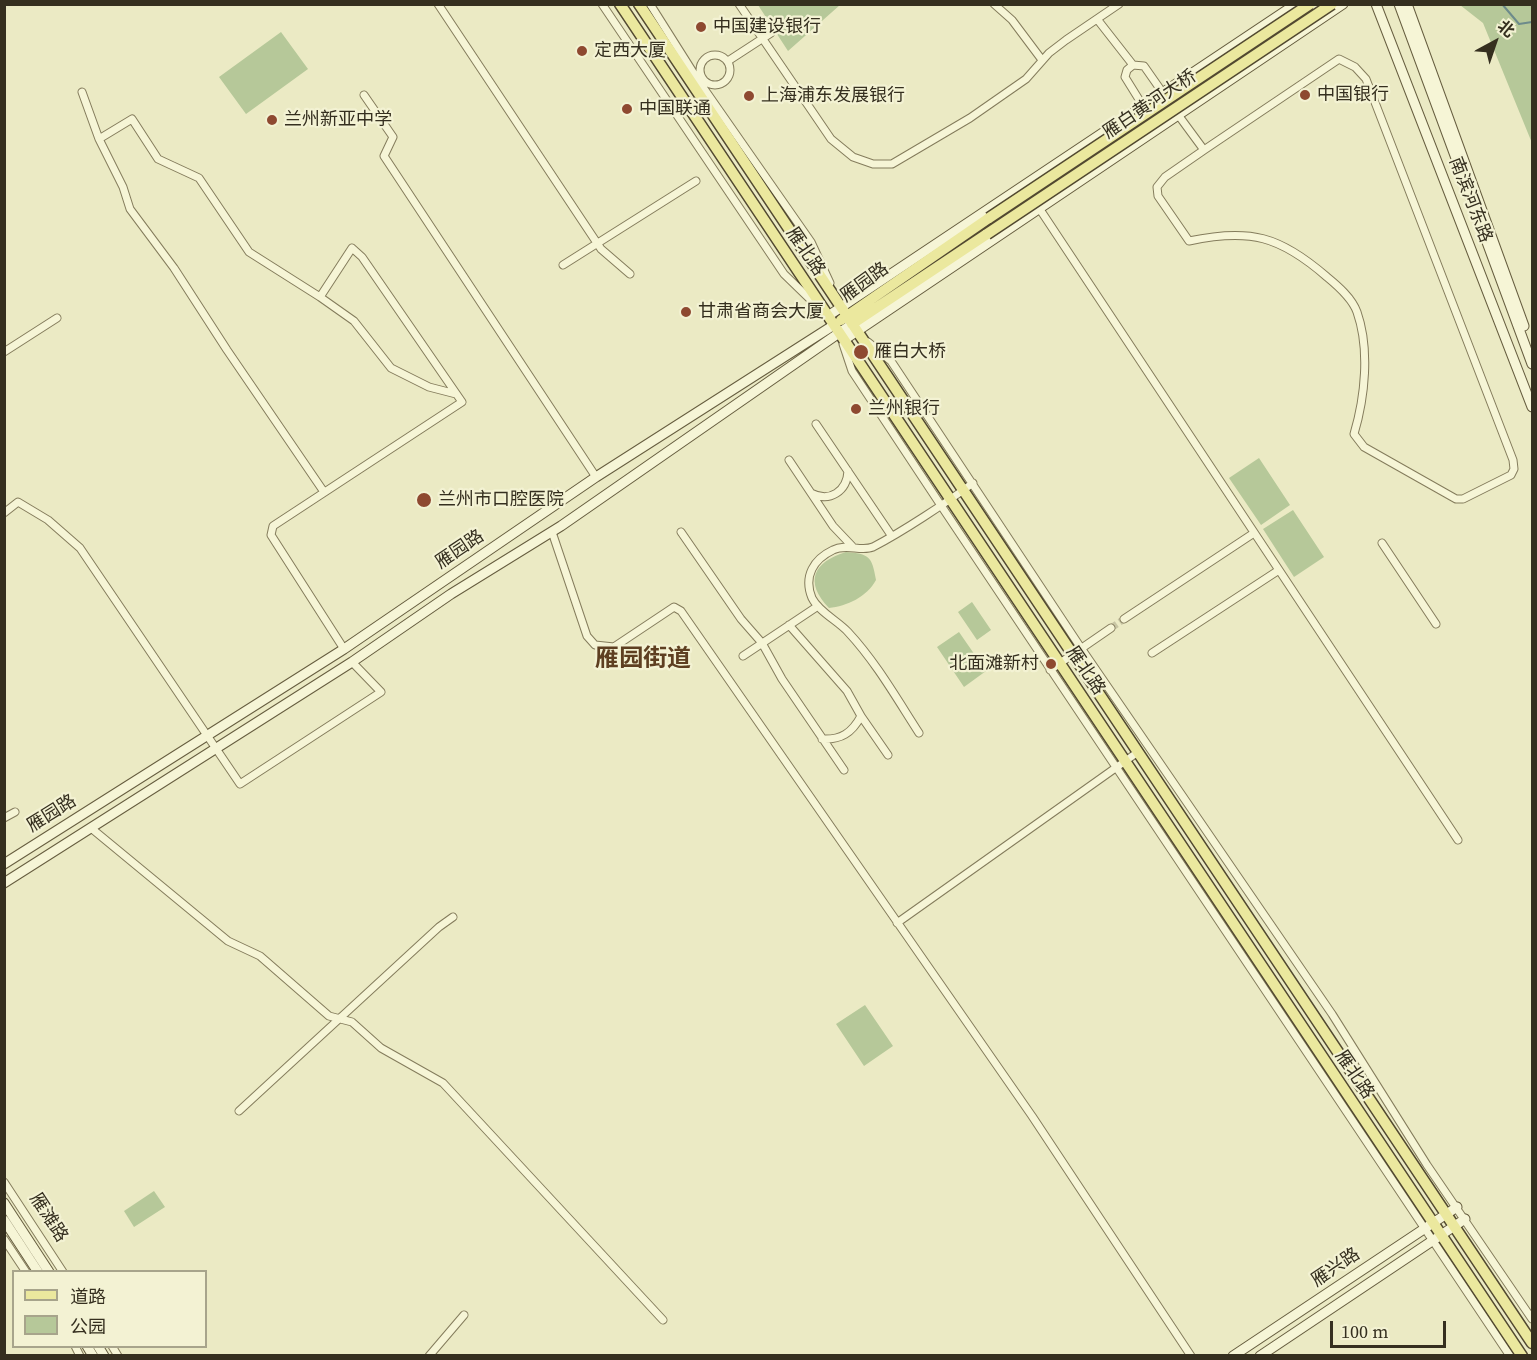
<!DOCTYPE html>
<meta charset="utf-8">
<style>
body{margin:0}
#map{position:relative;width:1537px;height:1360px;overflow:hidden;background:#ebeac4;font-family:"Source Serif 4","Noto Sans SC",serif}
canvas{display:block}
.frame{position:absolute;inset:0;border:6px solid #352f1f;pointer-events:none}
.legend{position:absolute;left:12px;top:1270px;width:195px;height:78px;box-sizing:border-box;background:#f3f2d3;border:2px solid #a7a48b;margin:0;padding:8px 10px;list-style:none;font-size:18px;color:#352f1f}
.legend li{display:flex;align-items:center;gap:12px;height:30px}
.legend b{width:30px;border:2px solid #a7a48b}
.north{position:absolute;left:1465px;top:12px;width:60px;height:60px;-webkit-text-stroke:4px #f3f2d3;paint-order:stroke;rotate:40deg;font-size:16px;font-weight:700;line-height:24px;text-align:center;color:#352f1f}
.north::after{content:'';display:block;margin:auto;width:21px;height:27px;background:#352f1f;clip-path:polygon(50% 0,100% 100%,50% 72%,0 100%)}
.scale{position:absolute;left:1330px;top:1321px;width:116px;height:27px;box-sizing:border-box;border:3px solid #352f1f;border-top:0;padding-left:8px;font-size:18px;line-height:21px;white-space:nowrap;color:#352f1f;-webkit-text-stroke:4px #f3f2d3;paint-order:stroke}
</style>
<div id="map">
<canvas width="1537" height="1360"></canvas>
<div class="frame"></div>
<ul class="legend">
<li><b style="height:8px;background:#ebe89e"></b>道路</li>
<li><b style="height:16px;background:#b6c899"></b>公园</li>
</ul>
<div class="north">北</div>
<div class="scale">100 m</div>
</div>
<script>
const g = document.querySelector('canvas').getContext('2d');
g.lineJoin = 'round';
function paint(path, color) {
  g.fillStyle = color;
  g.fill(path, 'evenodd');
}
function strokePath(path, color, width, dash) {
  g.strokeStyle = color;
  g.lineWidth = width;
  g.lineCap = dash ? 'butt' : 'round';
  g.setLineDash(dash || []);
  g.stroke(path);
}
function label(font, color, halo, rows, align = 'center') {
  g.font = font + ' "Source Serif 4","Noto Sans SC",serif';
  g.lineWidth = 4.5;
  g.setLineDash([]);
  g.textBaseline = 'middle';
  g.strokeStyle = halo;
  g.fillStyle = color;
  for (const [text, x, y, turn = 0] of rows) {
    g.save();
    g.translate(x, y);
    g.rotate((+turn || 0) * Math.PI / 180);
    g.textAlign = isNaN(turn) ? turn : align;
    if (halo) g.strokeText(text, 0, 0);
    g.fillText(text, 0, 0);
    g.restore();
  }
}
const green = new Path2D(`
 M 758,5 L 840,5 L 788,51 Z
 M 1460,5 L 1532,5 L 1532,143 L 1483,23 Z
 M 281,32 L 308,69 L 246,114 L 219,77 Z
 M 1259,458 L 1290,505 L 1261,525 L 1229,478 Z
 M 1293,510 L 1324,557 L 1294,577 L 1263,529 Z
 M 846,552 C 869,554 872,556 876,580 C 867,597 847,606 829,608 C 804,582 813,562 846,552 Z
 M 972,602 L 991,630 L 977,640 L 958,612 Z
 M 959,632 L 986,671 L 964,687 L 937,647 Z
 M 865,1005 L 893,1046 L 864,1066 L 836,1024 Z
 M 154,1191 L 165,1207 L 134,1227 L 124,1211 Z`);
const stream = new Path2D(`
 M 1502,4 L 1519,24 L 1532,22`);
const streetTunnel = new Path2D(`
 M 1111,628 L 1124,619`);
const street = new Path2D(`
 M 438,4 L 601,249 L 630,274
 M 602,4 L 784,274 L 818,307
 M 650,4 L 698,80 L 811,242 L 830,283
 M 739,4 L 831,139 L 853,157 L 873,164 L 892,164 L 970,118 L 1026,79 L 1049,53 L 1066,40 L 1119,4
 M 994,4 L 1012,20 L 1042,60
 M 1097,19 L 1133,65
 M700 70a15 15 0 1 1 30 0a15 15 0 1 1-30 0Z
 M 728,61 L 771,33
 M 82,92 L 99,139 L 123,187 L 130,209 L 174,268 L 227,350 L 324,492
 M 364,95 L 393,137 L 384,156 L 596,477
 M 1143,106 L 1125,77 L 1127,70 L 1133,65 L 1144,66 L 1165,96
 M 1176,112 L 1204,150 L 1339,59 L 1355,67 L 1366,79 L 1513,460 L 1514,469 L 1511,475 L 1463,499 L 1456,499 L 1364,447 L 1354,434 C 1365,397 1370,349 1357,312 C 1352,298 1338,286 1327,277 C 1280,236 1250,228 1189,241 L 1158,196 L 1157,187 L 1165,177 L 1204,150
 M 99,139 L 132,119 L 158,159 L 199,178 L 249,252 L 320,297 L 352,248 L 362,257 L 462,402 L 273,526 L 271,535 L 344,649
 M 1039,208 L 1458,840
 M 563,265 L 696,181
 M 320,297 L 354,321 L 391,368 L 429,387 L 456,394
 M 868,342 L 891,361 L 1081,648 L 1332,1014 L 1427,1165 L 1532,1319
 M 843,344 L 852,371 L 940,504 L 1510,1356
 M 4,352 L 57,318
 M 816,424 L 891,535
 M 789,460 L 833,526 L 852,546
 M 811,493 C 830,503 847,491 848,471
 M 4,513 L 18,502 L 48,520 L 80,548 L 240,784 L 381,692 L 352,662
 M 552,532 L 587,636 L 595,645 L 614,647 L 674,607 L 681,611 L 1032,1116 L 1191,1356
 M 681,532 L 741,619 L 762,643 L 782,679 L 844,770
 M 1382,543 L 1436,624
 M 1124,619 L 1254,533
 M 789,625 L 847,691 L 861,716 C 852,733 841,740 822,739
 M 1152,653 L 1279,570
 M 743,656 L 818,606
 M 1050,670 L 1111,628
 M 861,716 L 888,755
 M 919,733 C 897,699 876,662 848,632 C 838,621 819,612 812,598 C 803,576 814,559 833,550 C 846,543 861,552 873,547 C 902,532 946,503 973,483
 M 4,818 L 15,812
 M 91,828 L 228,941 L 260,956 L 329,1016 L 352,1022 L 381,1048 L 443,1083 L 663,1320
 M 897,923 L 1138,752
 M 239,1111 L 439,927 L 453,917
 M 4,1182 L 63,1272
 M 4,1239 L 26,1272
 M 75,1346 L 80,1356
 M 112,1346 L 118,1356
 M 429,1356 L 464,1315`);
const secondary = new Path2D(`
 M 1376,4 L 1532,407
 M 1399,4 L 1532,364
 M 1407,4 L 1524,326
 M 828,316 L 1296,4
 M 844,340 L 1343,4
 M 4,864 L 344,649 L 596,477 L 834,325
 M 4,883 L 352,662 L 451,594 L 561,526 L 852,324
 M 4,1203 L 49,1272
 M 4,1220 L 38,1272
 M 87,1346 L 93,1356
 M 98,1346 L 104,1356
 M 1233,1356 L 1457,1207
 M 1260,1356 L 1465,1219`);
const primary = new Path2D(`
 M 620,4 L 1522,1356
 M 639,4 L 1532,1343
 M 841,320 L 989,218
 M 852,324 L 987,234`);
const primaryBridge = new Path2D(`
 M 989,218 L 1310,4
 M 987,234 L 1332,4`);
const markers = [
 [701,27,6,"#8e4930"],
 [582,51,6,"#8e4930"],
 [1305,95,6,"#8e4930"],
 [749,96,6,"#8e4930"],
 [627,109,6,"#8e4930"],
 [272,120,6,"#8e4930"],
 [686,312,6,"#8e4930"],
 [861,352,8,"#8e4930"],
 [856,409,6,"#8e4930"],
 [424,500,8,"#8e4930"],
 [1051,664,6,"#8e4930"]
];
const poiNames = [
 ["中国建设银行",713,27],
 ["定西大厦",594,51],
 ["中国银行",1317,95],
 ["上海浦东发展银行",761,96],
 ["中国联通",639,109],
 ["兰州新亚中学",284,120],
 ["甘肃省商会大厦",698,312],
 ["雁白大桥",874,352],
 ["兰州银行",868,409],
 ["兰州市口腔医院",438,500],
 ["北面滩新村",1039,664,"right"]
];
const streetNames = [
 ["雁白黄河大桥",1150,105,-34],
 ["南滨河东路",1470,200,69],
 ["雁北路",805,252,56],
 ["雁园路",865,283,-36],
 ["雁园路",460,550,-34],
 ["雁北路",1085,671,56],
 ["雁园路",52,814,-32],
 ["雁北路",1354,1075,56],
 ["雁滩路",48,1218,57],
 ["雁兴路",1336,1268,-34]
];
const districtNames = [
 ["雁园街道",643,660]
];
paint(green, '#b6c899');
strokePath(stream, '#6d8b8b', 2);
strokePath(streetTunnel, '#c7c5a3', 7, [7, 3.5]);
strokePath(street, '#847c5c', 9);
strokePath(secondary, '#665d3f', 11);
strokePath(primary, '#524930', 13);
strokePath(street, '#f6f5d6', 7);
strokePath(secondary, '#f6f5d6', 9);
strokePath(primary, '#ebe89e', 10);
strokePath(primaryBridge, '#524930', 13, []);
strokePath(primaryBridge, '#ebe89e', 10);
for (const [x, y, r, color] of markers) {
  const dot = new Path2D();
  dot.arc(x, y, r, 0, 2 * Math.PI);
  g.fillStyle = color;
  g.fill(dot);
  strokePath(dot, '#f3f2d3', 2);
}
label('18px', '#352f1f', '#f3f2d3', poiNames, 'left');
label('18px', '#352f1f', '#f3f2d3', streetNames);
label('bold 24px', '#5e3f21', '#f3f2d3', districtNames);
</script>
